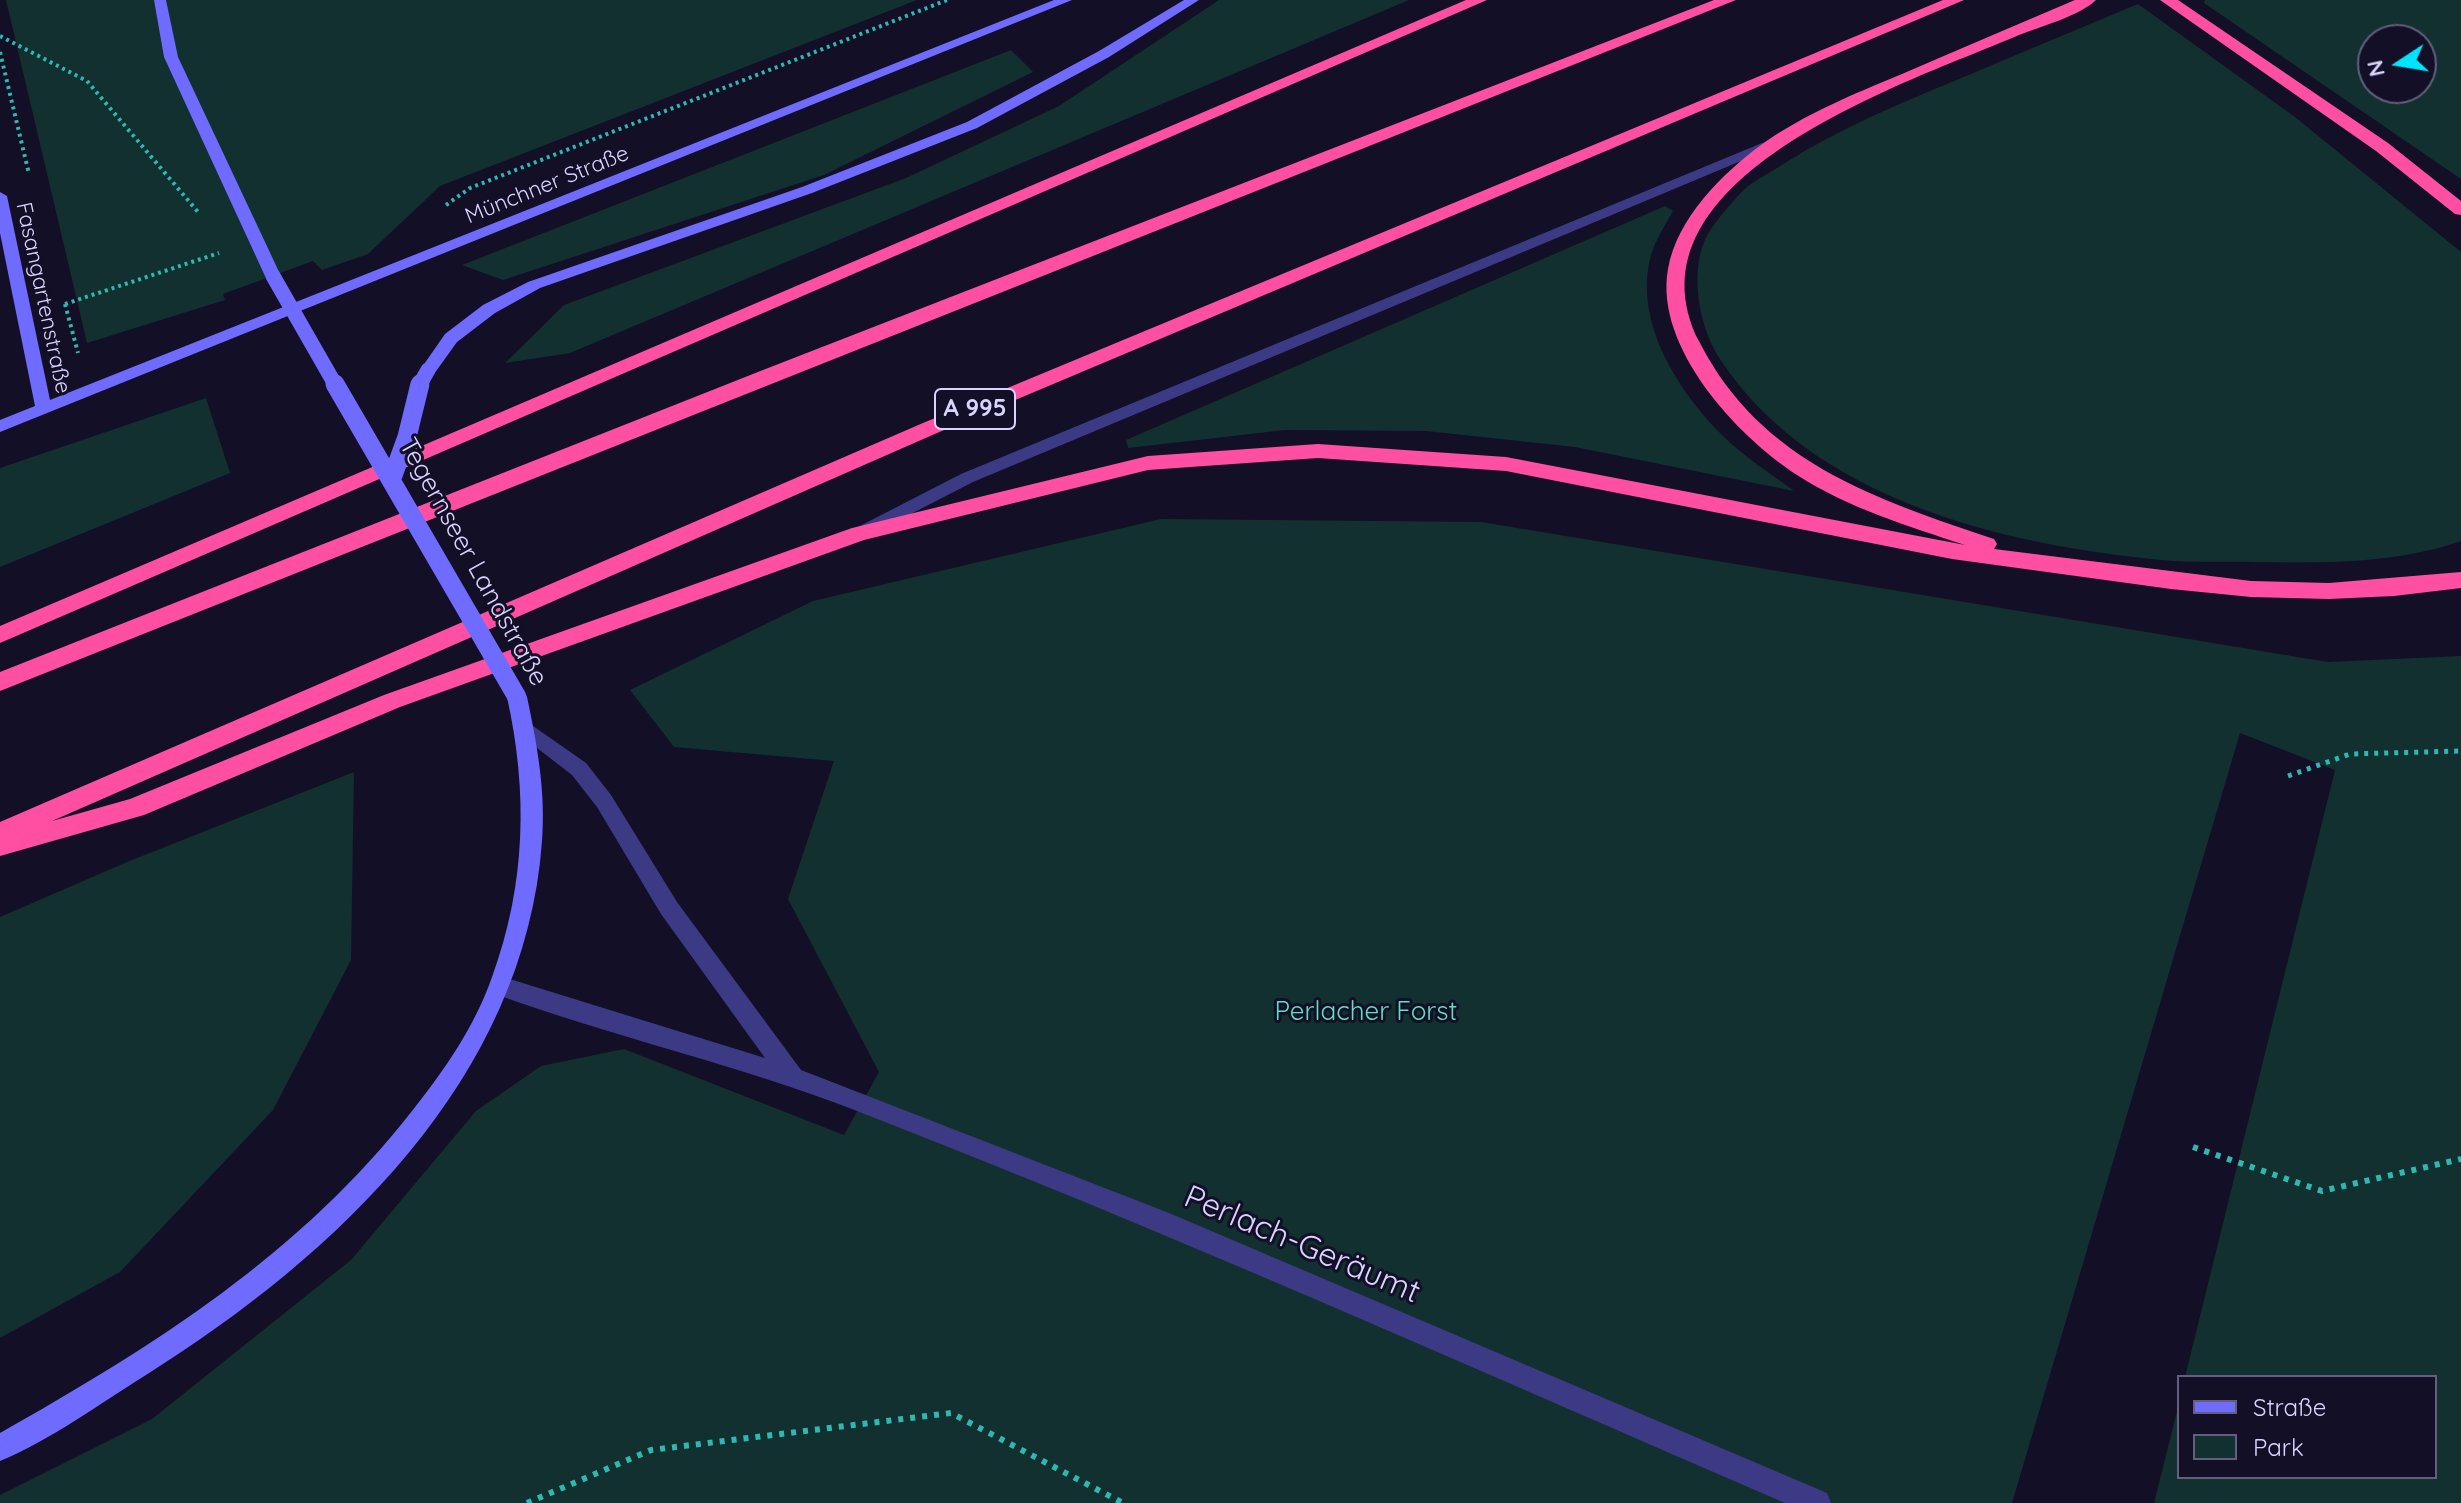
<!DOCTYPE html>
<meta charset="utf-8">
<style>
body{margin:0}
#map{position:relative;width:2461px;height:1503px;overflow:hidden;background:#130f26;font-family:Quicksand,sans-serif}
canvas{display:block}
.legend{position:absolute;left:2177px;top:1375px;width:260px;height:104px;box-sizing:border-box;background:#130f26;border:2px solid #625e7d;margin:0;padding:10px 14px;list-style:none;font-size:24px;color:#d9d4ff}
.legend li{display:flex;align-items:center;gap:16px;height:40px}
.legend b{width:40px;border:2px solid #625e7d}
.north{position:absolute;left:2357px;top:24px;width:80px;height:80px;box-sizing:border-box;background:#130f26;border:2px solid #625e7d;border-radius:50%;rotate:258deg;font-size:22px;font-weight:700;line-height:32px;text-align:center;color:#d9d4ff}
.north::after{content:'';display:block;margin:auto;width:28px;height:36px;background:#00e5ff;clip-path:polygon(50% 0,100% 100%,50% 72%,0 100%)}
</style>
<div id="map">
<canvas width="2461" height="1503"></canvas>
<ul class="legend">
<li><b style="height:10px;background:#6f6bff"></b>Straße</li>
<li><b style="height:22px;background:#12302f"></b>Park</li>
</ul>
<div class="north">N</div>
</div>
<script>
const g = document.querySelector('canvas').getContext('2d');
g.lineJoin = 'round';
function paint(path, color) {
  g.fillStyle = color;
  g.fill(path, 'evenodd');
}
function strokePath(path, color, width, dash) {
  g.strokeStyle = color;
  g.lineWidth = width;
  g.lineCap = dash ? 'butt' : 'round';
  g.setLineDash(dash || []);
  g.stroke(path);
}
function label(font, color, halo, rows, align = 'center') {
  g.font = font + ' Quicksand,sans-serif';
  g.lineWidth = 6;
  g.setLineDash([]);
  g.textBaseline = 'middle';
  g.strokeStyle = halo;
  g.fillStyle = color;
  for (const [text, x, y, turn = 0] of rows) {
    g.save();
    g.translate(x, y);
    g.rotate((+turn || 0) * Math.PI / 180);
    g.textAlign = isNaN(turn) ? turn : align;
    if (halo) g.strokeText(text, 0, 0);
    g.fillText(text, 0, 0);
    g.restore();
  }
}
const green = new Path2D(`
 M 6,0 L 917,0 L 440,186 L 368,254 L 322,270 L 313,261 L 223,294 L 225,300 L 87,343 Z
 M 1219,0 L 1409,0 L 570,353 L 505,363 L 564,305 L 906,178 L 1059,106 Z
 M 2205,0 L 2461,0 L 2461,179 L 2204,3 ZM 2373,40 L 2421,40 L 2421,88 L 2373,88 Z
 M 2138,4 L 2295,117 L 2461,252 L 2461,541 C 2396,564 2324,563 2255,562 C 2224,561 2193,563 2162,560 C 2004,545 1812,500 1720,359 C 1700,329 1690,278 1704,242 C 1710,227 1727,208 1738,196 C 1749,182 1770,173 1785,163 C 1840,128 1899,104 1959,79 C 2018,54 2078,29 2138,4 Z
 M 1011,50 L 1033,72 L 824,175 L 503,280 L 462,265 Z
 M 1665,206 L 1673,211 C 1666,224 1658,236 1653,249 C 1630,316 1676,389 1722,435 C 1743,456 1770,473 1794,491 L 1575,447 L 1426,431 L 1285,430 L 1128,448 L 1126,440 Z
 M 206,398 L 230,473 L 0,567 L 0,468 Z
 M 1161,519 L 1481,522 L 2328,662 L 2461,656 L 2461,1503 L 2154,1503 L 2179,1403 L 2179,1477 L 2435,1477 L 2435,1377 L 2185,1377 L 2335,770 L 2240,733 L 2012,1503 L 0,1503 L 0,1495 L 152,1419 L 351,1260 L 476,1111 L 541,1066 L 624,1049 L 844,1135 L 879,1072 L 788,899 L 834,761 L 674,747 L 630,690 L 813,601 Z
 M 354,772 L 351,960 L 273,1110 L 120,1272 L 0,1338 L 0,917 L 127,862 Z`);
const pathFar2 = new Path2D(`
 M 0,36 L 87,81 L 198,212
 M 0,52 L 29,174
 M 446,205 L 470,188 L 947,0
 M 65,304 L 78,353
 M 65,304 L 219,253`);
const pathFar1 = new Path2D(`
 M 2288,776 L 2350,754 L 2461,751`);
const path = new Path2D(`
 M 2193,1147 L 2322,1191 L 2461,1159
 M 527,1503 L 651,1450 L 951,1413 L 1123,1503`);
const lane = new Path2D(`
 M 1779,136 L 1786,140 L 1784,143 L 973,482 L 870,535 L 858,535 L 855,531 L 858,527 L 961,474 Z`);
const street = new Path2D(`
 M 526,721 L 586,763 L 611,795 L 677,902 L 801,1070 L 1169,1213 L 1827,1493 L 1831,1503 L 1785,1503 C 1477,1370 1170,1232 857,1111 C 739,1065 613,1037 492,993 L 489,986 L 492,979 L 500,976 L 765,1058 L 661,914 L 597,807 L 572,775 L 519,734 L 516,729 L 519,724 Z`);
const secondary = new Path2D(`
 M 154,0 L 166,0 L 178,57 L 281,276 L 278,279 L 268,279 L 265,276 L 164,57 Z
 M 1054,0 L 1072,0 L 0,432 L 0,420 L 35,406 L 0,233 L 0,192 L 7,196 L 50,400 Z
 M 1184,0 L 1199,0 L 1109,57 L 977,128 L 812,193 L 540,288 L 495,313 L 457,342 L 434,374 L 428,375 L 420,370 L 445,334 L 483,305 L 528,282 L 802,187 L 967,122 L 1099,51 Z
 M 517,690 L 524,692 L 527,697 C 537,744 546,792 542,841 C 525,1079 337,1255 146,1375 C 99,1404 51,1440 0,1461 L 0,1433 C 156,1345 300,1254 412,1111 C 444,1071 475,1026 492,977 C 526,884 528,792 507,697 L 510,692 Z`);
const highway = new Path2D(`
 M 1466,0 L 1487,0 L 0,643 L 0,626 Z
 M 1714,0 L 1736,0 L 0,691 L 0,672 L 763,370 Z
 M 1943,0 L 1964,0 L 937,433 L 52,821 L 130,799 L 384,695 L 852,528 L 1148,456 L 1318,444 L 1506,457 L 1965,545 C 1908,526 1848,508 1797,475 C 1737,436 1654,347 1668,269 C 1677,218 1722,174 1761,145 C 1804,114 1854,94 1902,74 C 1959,49 2017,25 2075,0 L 2096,0 C 2081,15 2040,27 2019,35 C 1912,81 1615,177 1700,343 C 1761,462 1875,499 1994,539 L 1997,544 L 1994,549 L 2251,581 L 2329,583 L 2461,572 L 2461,588 L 2394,596 L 2329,599 L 2251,597 L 2171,589 L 1952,559 L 1506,471 L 1318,458 L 1148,470 L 864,540 L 400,707 L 144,815 L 0,856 L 0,822 L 923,423 Z
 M 2160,0 L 2178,0 L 2388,143 L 2461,201 L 2461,215 L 2455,214 L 2376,151 Z`);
const secondaryBridgeFar1 = new Path2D(`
 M 273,276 L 336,386
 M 419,386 L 428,370`);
const secondaryBridge = new Path2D(`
 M 335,384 L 517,697
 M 392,478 L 407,437 L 420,384`);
const farStreetnames = [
 ["Münchner Straße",547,185,-22],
 ["Fasangartenstraße",43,298,78]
];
const shields = [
 [975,409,80]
];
const shieldNames = [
 ["A 995",975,409]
];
const streetNames = [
 ["Tegernseer Landstraße",473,562,61]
];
const parkNames = [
 ["Perlacher Forst",1366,1012]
];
const nearStreetnames = [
 ["Perlach-Geräumt",1302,1245,23]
];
paint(green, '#12302f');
strokePath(pathFar2, '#2fb8b0', 4, [3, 4]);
strokePath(pathFar1, '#2fb8b0', 5, [4, 6]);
strokePath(path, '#2fb8b0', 6, [5, 7]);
paint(lane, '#3d3a85');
paint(street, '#3d3a85');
paint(secondary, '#6f6bff');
paint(highway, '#ff4fa3');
strokePath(secondaryBridgeFar1, '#6f6bff', 15);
strokePath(secondaryBridge, '#6f6bff', 19);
label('22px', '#d9d4ff', '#130f26', farStreetnames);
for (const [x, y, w] of shields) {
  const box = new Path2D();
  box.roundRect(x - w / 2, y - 20, w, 40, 6);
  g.fillStyle = '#130f26';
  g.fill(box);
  strokePath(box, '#d9d4ff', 2);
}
label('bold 24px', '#d9d4ff', null, shieldNames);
label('26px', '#d9d4ff', '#130f26', streetNames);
label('26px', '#5fe0c0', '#130f26', parkNames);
label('32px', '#d9d4ff', '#130f26', nearStreetnames);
</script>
